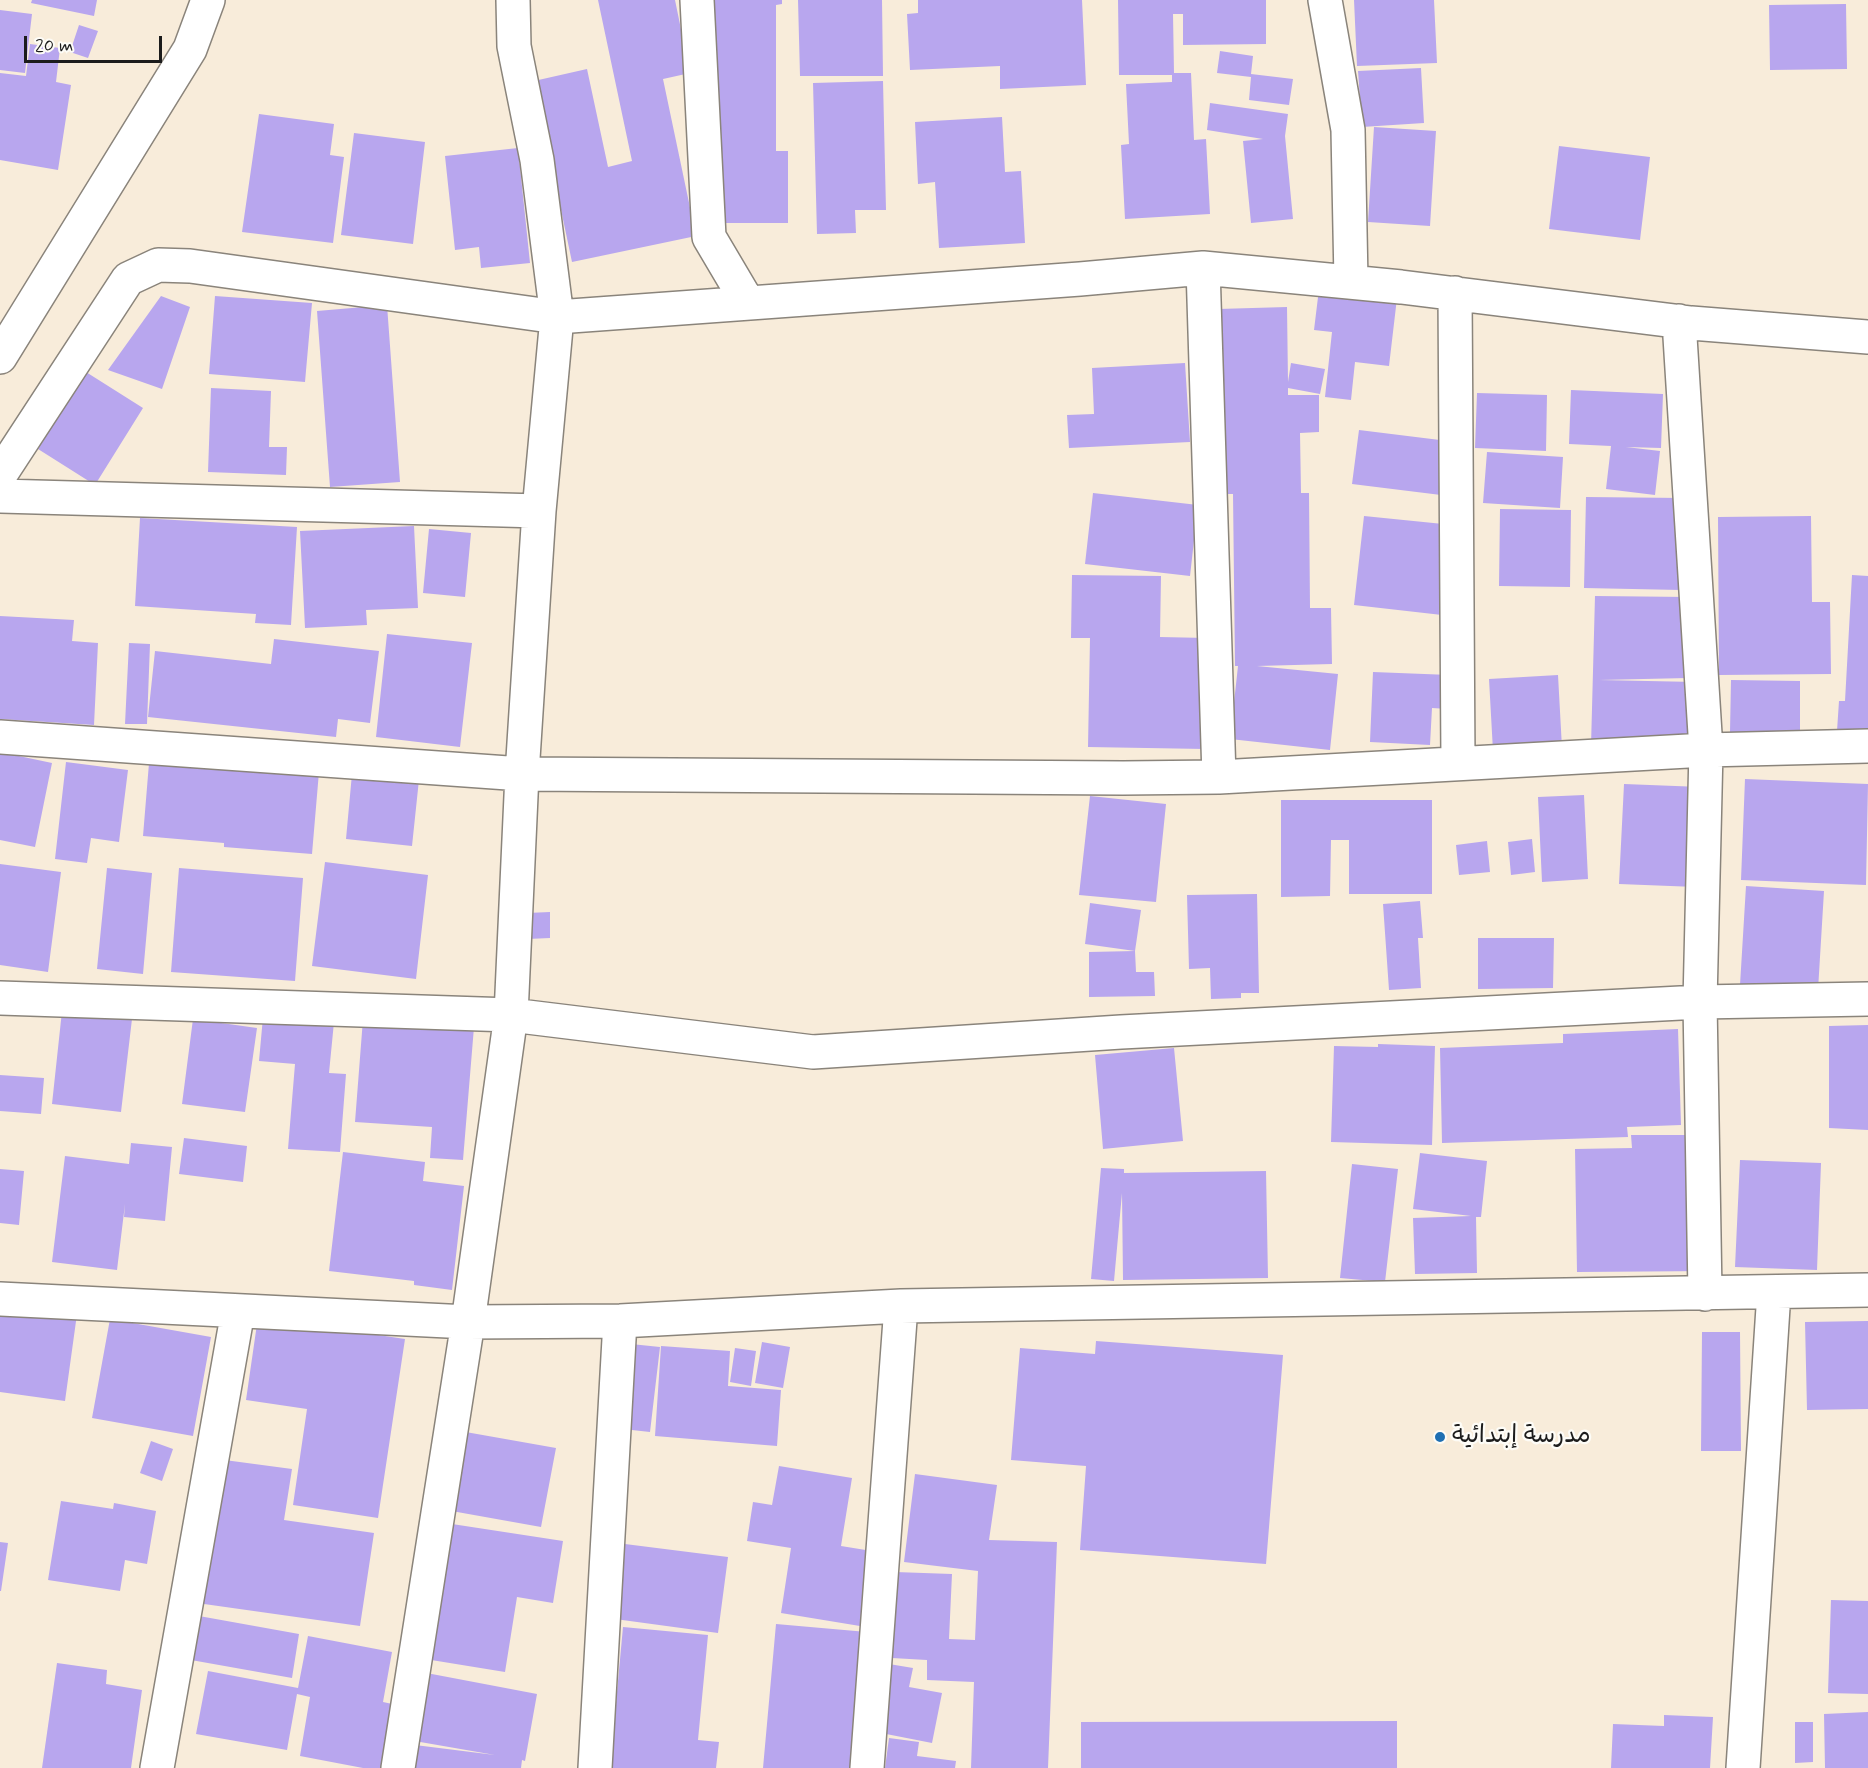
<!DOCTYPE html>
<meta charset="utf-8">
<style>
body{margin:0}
#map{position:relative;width:1868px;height:1768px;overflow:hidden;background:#f8ecda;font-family:Mynerve,sans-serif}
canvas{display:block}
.scale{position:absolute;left:24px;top:36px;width:138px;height:27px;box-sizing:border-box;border:3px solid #1c1c1c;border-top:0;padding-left:8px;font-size:18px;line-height:21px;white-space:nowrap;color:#1c1c1c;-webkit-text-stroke:4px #fdfcf7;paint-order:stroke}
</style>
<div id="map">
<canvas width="1868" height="1768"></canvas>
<div class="scale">20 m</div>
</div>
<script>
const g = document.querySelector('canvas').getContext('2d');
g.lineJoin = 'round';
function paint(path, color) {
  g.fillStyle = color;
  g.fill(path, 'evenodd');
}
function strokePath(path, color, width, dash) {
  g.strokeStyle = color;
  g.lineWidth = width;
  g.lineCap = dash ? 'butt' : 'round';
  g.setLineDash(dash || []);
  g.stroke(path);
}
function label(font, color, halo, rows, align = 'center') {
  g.font = font + ' Mynerve,"Playpen Sans Arabic",sans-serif';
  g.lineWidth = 4.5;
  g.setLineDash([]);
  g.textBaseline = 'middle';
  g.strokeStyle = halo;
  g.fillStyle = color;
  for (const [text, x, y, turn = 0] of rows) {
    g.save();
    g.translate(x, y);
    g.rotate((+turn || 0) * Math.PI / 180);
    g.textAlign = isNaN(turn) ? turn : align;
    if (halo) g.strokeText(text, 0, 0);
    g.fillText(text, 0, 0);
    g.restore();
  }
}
const building = new Path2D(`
 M 32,0 L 97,0 L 94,16 L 31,3 Z
 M 598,0 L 675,0 L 690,73 L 663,79 L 696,236 L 572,262 L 534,81 L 587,69 L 608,167 L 632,161 Z
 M 710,0 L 782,0 L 782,4 L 776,5 L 776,151 L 788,151 L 788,223 L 712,223 Z
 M 798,0 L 882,0 L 883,76 L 800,76 Z
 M 918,0 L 1082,0 L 1086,85 L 1000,89 L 1000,66 L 910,70 L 907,14 L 918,13 Z
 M 1118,0 L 1266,0 L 1266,44 L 1183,45 L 1183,14 L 1173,14 L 1174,73 L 1191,73 L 1194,140 L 1206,139 L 1210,214 L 1125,219 L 1121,145 L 1129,144 L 1126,84 L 1172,82 L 1172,75 L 1119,75 Z
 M 1354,0 L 1434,0 L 1437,63 L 1357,66 Z
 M 1846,4 L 1847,69 L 1770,70 L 1769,5 Z
 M 0,10 L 32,14 L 25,73 L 0,70 Z
 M 79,25 L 98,31 L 88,58 L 70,52 Z
 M 30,44 L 60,48 L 56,82 L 71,85 L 58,170 L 0,160 L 0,73 L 26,76 Z
 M 1220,51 L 1253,56 L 1251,74 L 1293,79 L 1289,105 L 1249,100 L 1251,77 L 1217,73 Z
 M 1421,68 L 1424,123 L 1362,127 L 1358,71 Z
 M 883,81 L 886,210 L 855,210 L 856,233 L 817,234 L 813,83 Z
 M 1210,103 L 1288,114 L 1285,136 L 1293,219 L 1251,223 L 1243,141 L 1263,139 L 1207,130 Z
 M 259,114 L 334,124 L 330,155 L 344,157 L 333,243 L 242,232 Z
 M 1002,117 L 1005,172 L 1021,171 L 1025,243 L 939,248 L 935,182 L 918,184 L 915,122 Z
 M 1374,127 L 1436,131 L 1430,226 L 1368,222 Z
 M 354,133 L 425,142 L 413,244 L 341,235 Z
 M 1559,146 L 1650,157 L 1640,240 L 1549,229 Z
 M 518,148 L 530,263 L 481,268 L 479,247 L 455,250 L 445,156 Z
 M 1319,289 L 1397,298 L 1389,366 L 1355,362 L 1351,400 L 1325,397 L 1332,332 L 1314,330 Z
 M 161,296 L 190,307 L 162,389 L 108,370 Z
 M 215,296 L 312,303 L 305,382 L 209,374 Z
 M 387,305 L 400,482 L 330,487 L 317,311 Z
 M 1287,307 L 1288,382 L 1291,363 L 1325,369 L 1320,394 L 1288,388 L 1288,395 L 1319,395 L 1319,432 L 1300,433 L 1301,493 L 1309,493 L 1310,608 L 1331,608 L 1332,664 L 1257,666 L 1338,674 L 1330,750 L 1230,739 L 1238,666 L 1235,666 L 1233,494 L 1220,494 L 1218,309 Z
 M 1185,363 L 1190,442 L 1069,448 L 1067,415 L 1094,414 L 1092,368 Z
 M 86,372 L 143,408 L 95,485 L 38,449 Z
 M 211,388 L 271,391 L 269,447 L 287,447 L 286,475 L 208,472 Z
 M 1571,390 L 1663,394 L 1661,448 L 1626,447 L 1660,451 L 1655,495 L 1606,489 L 1611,446 L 1569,444 Z
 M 1477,393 L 1547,395 L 1546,451 L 1475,448 Z
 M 1359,430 L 1448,441 L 1441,495 L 1352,484 Z
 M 1487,452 L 1563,457 L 1560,508 L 1483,503 Z
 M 1093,493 L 1198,505 L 1190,576 L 1085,564 Z
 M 1586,497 L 1683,498 L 1681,590 L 1584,588 Z
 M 1500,509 L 1571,510 L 1570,587 L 1499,586 Z
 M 1364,516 L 1453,525 L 1442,615 L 1354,605 Z
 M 1811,516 L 1812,602 L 1830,602 L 1831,674 L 1719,675 L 1718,517 Z
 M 140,518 L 297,527 L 291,625 L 255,623 L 256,614 L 135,606 Z
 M 414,526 L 418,608 L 366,610 L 367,625 L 305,628 L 300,531 Z
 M 429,529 L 471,533 L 465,597 L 423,593 Z
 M 1072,575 L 1161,576 L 1160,637 L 1207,638 L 1205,749 L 1088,747 L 1090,638 L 1071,638 Z
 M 1852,575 L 1868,576 L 1868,732 L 1837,731 L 1839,701 L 1845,701 Z
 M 1595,596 L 1689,597 L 1688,678 L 1599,680 L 1696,682 L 1695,747 L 1591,746 Z
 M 0,616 L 74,620 L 72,641 L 98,643 L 94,725 L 0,719 Z
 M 387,634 L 472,643 L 460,747 L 376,737 Z
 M 274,639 L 379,651 L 370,723 L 338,719 L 336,737 L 148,717 L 155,651 L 271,664 Z
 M 129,643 L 150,644 L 147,724 L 125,724 Z
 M 1373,672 L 1450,675 L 1448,709 L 1432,708 L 1430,745 L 1370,742 Z
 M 1558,675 L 1562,748 L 1493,751 L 1489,679 Z
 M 1731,680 L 1800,681 L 1800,733 L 1730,732 Z
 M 150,751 L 320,760 L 312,854 L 224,847 L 224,843 L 143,836 Z
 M 0,752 L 52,763 L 35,847 L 0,840 Z
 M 66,762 L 128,770 L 119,842 L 91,838 L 87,863 L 55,859 Z
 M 353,763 L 420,770 L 412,846 L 346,839 Z
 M 1745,779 L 1868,784 L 1866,885 L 1741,880 Z
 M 1624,784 L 1701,787 L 1696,887 L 1619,884 Z
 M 1584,795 L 1588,879 L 1542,882 L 1538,797 Z
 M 1090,796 L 1166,804 L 1156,902 L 1079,895 Z
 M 1281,800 L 1432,800 L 1432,894 L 1349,894 L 1349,840 L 1331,840 L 1330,896 L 1281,897 Z
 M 1532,839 L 1535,872 L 1511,875 L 1508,842 Z
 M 1487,841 L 1490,872 L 1459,875 L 1456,845 Z
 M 325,862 L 428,875 L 416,979 L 312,966 Z
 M 0,864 L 61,872 L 48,972 L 0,965 Z
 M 107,868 L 152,873 L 143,974 L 97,969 Z
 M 179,868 L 303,878 L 295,981 L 171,972 Z
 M 1746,886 L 1824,891 L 1818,990 L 1740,985 Z
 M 1257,894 L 1259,993 L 1241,993 L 1241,998 L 1211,999 L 1210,968 L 1189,969 L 1187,895 Z
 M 1420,901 L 1423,938 L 1418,938 L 1421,988 L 1389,990 L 1383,904 Z
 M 1090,903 L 1141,910 L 1135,951 L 1136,972 L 1154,972 L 1155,996 L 1089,997 L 1089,952 L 1135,951 L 1085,944 Z
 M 550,912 L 550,938 L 528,939 L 527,913 Z
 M 1478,938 L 1554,938 L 1553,988 L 1478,989 Z
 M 62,1011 L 132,1019 L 121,1112 L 52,1104 Z
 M 263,1017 L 334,1022 L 329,1073 L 346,1074 L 340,1152 L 288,1149 L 295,1064 L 259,1061 Z
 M 193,1019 L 257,1028 L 245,1112 L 182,1104 Z
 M 363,1019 L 474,1027 L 463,1160 L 430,1158 L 432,1127 L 355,1122 Z
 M 1868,1025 L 1868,1130 L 1829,1128 L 1829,1026 Z
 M 1678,1029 L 1681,1125 L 1627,1127 L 1628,1137 L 1442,1143 L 1440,1048 L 1563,1043 L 1563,1034 Z
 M 1378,1044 L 1435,1046 L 1432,1145 L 1331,1142 L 1334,1046 L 1378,1047 Z
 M 1174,1048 L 1183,1141 L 1103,1149 L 1095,1055 Z
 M 0,1075 L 44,1078 L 41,1114 L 0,1111 Z
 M 1631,1135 L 1710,1135 L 1711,1271 L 1577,1272 L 1575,1149 L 1632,1148 Z
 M 184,1138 L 247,1146 L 243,1182 L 179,1174 Z
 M 131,1143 L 172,1147 L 165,1221 L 124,1217 L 125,1204 L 117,1270 L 52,1262 L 65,1156 L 129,1164 Z
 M 343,1152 L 425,1162 L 423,1181 L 464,1186 L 452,1290 L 414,1285 L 414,1281 L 329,1271 Z
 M 1420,1153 L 1487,1161 L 1481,1217 L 1476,1217 L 1477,1273 L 1415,1274 L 1413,1218 L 1471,1216 L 1413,1209 Z
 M 1740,1160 L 1821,1163 L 1817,1270 L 1735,1267 Z
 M 1352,1164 L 1398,1169 L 1385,1282 L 1340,1278 Z
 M 1101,1168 L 1124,1169 L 1124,1173 L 1266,1171 L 1268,1278 L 1123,1280 L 1122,1193 L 1114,1281 L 1091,1279 Z
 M 0,1169 L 24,1171 L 19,1225 L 0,1223 Z
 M 0,1304 L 77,1314 L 65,1401 L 0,1392 Z
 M 258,1317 L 405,1339 L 378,1518 L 293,1505 L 307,1409 L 246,1400 Z
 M 110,1319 L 211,1337 L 193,1436 L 92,1418 Z
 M 1868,1321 L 1868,1409 L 1807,1410 L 1805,1322 Z
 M 1702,1332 L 1740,1332 L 1741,1451 L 1701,1451 Z
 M 1096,1341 L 1283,1355 L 1266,1564 L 1080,1550 L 1086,1466 L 1011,1460 L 1020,1348 L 1095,1354 Z
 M 762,1342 L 790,1347 L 783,1388 L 755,1383 Z
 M 631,1344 L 660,1347 L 650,1432 L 623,1429 Z
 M 661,1346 L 730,1351 L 728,1386 L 781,1390 L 777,1446 L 655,1436 Z
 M 735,1348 L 756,1351 L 751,1386 L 730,1382 Z
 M 460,1431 L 556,1448 L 541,1527 L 446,1510 Z
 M 151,1441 L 173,1449 L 162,1481 L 140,1473 Z
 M 217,1459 L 292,1469 L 284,1520 L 374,1533 L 360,1626 L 197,1603 Z
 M 779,1466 L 852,1478 L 841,1546 L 878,1552 L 866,1627 L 781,1613 L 791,1548 L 747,1541 L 753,1502 L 772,1505 Z
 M 915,1474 L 997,1485 L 989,1540 L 1057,1542 L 1048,1768 L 971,1768 L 974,1682 L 927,1680 L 927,1660 L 892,1658 L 895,1572 L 952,1574 L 949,1639 L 975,1640 L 978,1571 L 904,1562 Z
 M 61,1501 L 113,1509 L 114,1503 L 156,1511 L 147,1564 L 125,1560 L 120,1591 L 48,1580 Z
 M 439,1522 L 563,1541 L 553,1603 L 517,1597 L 505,1672 L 419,1658 Z
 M 0,1542 L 8,1543 L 1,1591 L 0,1591 Z
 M 625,1544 L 728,1557 L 718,1633 L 615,1619 Z
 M 1831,1600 L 1868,1601 L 1868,1694 L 1828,1693 Z
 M 199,1616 L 299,1634 L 292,1678 L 191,1660 Z
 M 776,1624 L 867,1632 L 854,1768 L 763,1768 Z
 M 623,1627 L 708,1635 L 698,1740 L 719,1742 L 716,1768 L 610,1768 Z
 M 308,1636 L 392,1652 L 383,1702 L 397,1705 L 385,1768 L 363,1768 L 300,1756 L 310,1697 L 297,1694 L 287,1750 L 196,1734 L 208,1671 L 298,1688 Z
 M 57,1663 L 107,1670 L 106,1684 L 142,1690 L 131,1768 L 42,1768 Z
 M 889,1664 L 913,1668 L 909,1687 L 942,1693 L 932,1743 L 876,1732 Z
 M 416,1671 L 537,1694 L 525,1761 L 522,1760 L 521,1768 L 412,1768 L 415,1745 L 495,1755 L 403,1739 Z
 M 1868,1712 L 1868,1768 L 1825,1768 L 1824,1714 Z
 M 1664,1715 L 1713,1717 L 1710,1768 L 1611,1768 L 1613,1724 L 1664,1726 Z
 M 1397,1721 L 1397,1768 L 1081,1768 L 1081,1722 Z
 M 1795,1722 L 1813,1722 L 1813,1762 L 1795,1763 Z
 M 889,1738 L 919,1742 L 917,1756 L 956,1761 L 955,1768 L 885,1768 Z`);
const minor = new Path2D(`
 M 513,0 L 514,46 L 537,160 L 557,317 L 539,511
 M 697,0 L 709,237 L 748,303
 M 1325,0 L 1348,130 L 1351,281
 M 1203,268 L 1219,777
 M 1455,293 L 1458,762
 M 1679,321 L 1706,750 L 1700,1002 L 1705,1294
 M 0,357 L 190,49 L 208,0
 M 0,475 L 128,279 L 158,265 L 190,266 L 557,317 L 1080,279 L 1203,268 L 1401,287 L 1691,323 L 1868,337
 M 0,496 L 539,511 L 522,774 L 511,1015 L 468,1322 L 398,1768
 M 0,737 L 522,774 L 1123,778 L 1219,777 L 1706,750 L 1868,746
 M 0,998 L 511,1015 L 813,1052 L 1121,1032 L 1700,1002 L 1868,999
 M 0,1299 L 468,1322 L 620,1321 L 901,1306 L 1868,1290
 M 157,1768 L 238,1311
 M 595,1768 L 620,1321
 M 867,1768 L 901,1306
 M 1743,1768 L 1774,1292`);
const markers = [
 [1440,1437,6,"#1f6fb2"]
];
const poiNames = [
 ["مدرسة إبتدائية",1452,1437]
];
paint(building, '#b8a6ee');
strokePath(minor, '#8a847b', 36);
strokePath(minor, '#fff', 33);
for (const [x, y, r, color] of markers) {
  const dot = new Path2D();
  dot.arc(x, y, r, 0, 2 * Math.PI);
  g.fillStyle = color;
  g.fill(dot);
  strokePath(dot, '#fdfcf7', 2);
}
label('24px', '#1c1c1c', '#fdfcf7', poiNames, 'left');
</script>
